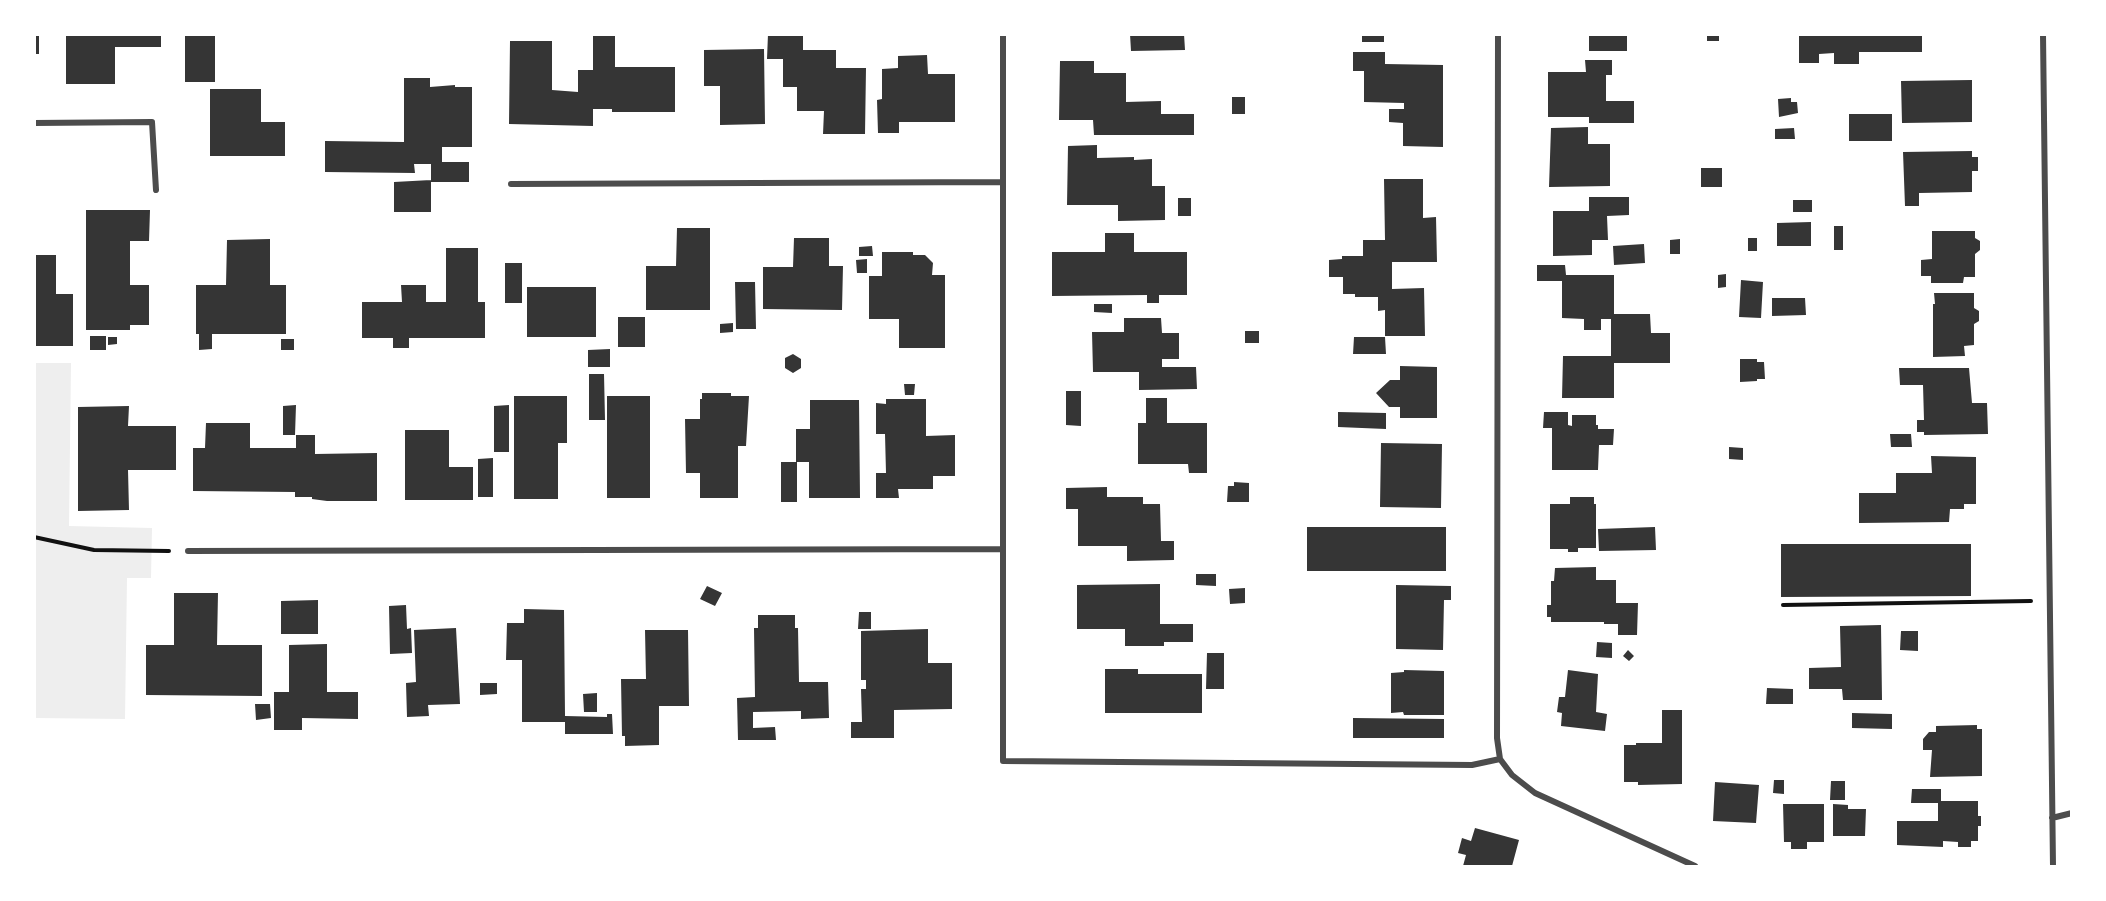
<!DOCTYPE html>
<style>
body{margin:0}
#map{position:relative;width:2106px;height:901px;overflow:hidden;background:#fff;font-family:"Alegreya Sans",sans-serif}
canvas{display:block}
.frame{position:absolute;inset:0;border:36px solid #fff;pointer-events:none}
</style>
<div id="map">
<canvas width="2106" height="901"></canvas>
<div class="frame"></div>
</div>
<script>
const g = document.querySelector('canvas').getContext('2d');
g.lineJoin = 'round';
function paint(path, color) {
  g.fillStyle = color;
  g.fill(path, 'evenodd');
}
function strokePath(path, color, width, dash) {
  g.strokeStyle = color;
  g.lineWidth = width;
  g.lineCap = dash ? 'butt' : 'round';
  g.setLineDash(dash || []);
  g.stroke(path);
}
const green = new Path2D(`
 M 35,363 L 71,363 L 69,526 L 152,528 L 151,578 L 127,578 L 125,719 L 35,718 Z`);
const building = new Path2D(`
 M 34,34 L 39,34 L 39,54 L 34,54 Z
 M 66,34 L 161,34 L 161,47 L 115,47 L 115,84 L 66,84 Z
 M 185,34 L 215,34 L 215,82 L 185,82 Z
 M 593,34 L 615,34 L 615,67 L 675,67 L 675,112 L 612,112 L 612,109 L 593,109 L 593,126 L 509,124 L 510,41 L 552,41 L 552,90 L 578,92 L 578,70 L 593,70 Z
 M 768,34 L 803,34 L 803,50 L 836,50 L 836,68 L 866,68 L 865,134 L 823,134 L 824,111 L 797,111 L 797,87 L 783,87 L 783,59 L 767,59 Z
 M 1130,34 L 1184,34 L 1185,50 L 1131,51 Z
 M 1362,34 L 1384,34 L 1384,42 L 1362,42 Z
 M 1589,34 L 1627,34 L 1627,51 L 1589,51 Z
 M 1707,34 L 1719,34 L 1719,41 L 1707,41 Z
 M 1799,34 L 1922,34 L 1922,52 L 1859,52 L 1859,64 L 1834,64 L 1834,53 L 1819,54 L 1819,63 L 1799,63 Z
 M 764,49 L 765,124 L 720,125 L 720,86 L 704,86 L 704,50 Z
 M 1353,52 L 1385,52 L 1385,64 L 1443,65 L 1443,147 L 1403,146 L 1403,123 L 1389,122 L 1389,109 L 1404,109 L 1404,103 L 1364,102 L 1364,71 L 1353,71 Z
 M 927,55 L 928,74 L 955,74 L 955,122 L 899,122 L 899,133 L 878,133 L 877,100 L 882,99 L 882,69 L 898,68 L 898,56 Z
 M 1585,60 L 1612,60 L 1612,75 L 1606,75 L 1606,101 L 1634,101 L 1634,123 L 1589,123 L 1589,117 L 1548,117 L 1548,72 L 1586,72 Z
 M 1060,61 L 1094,61 L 1094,73 L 1126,73 L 1126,102 L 1161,101 L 1161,114 L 1194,114 L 1194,135 L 1094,135 L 1093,120 L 1059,120 Z
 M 404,78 L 430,78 L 430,87 L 455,85 L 455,87 L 472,87 L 472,147 L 442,147 L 442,162 L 469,162 L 469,182 L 431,182 L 431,164 L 414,164 L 415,173 L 325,172 L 325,141 L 404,142 Z
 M 1972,80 L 1972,122 L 1902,123 L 1901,81 Z
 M 210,89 L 261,89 L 261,122 L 285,122 L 285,156 L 210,156 Z
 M 1232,97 L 1245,97 L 1245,114 L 1232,114 Z
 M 1791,98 L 1791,102 L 1797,102 L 1798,113 L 1779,117 L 1778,99 Z
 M 1849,114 L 1892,114 L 1892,141 L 1849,141 Z
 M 1588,127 L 1588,144 L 1610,144 L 1610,186 L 1549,187 L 1551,128 Z
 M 1794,128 L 1795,139 L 1775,139 L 1775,129 Z
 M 1097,145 L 1097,158 L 1134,157 L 1134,160 L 1152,159 L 1152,186 L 1165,186 L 1165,220 L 1118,221 L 1118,205 L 1067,205 L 1068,146 Z
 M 1972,151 L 1972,157 L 1978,157 L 1978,171 L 1972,171 L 1972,192 L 1919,193 L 1919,206 L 1905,206 L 1903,152 Z
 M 1701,168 L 1722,168 L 1722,187 L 1701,187 Z
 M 1384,179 L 1423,179 L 1423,218 L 1436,217 L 1437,262 L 1392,262 L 1392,289 L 1424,288 L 1425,336 L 1385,336 L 1385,310 L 1378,311 L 1378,297 L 1355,297 L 1355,294 L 1343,294 L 1343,277 L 1329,277 L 1329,260 L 1342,259 L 1342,256 L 1363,256 L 1363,240 L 1385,240 Z
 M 431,180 L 431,212 L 394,212 L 394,182 Z
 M 1589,197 L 1629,197 L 1629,215 L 1607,216 L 1608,240 L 1592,240 L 1592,255 L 1553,256 L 1553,211 L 1589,211 Z
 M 1178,198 L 1191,198 L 1191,216 L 1178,216 Z
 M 1793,200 L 1812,200 L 1812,212 L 1793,212 Z
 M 86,210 L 150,210 L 149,241 L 130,241 L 130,285 L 149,285 L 149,325 L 130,325 L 130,330 L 86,330 Z
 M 1811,222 L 1811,246 L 1777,246 L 1777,223 Z
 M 1834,226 L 1843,226 L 1843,250 L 1834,250 Z
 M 677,228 L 710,228 L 710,310 L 646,310 L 646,266 L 676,266 Z
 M 1932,231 L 1975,231 L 1975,238 L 1980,241 L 1980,250 L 1975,254 L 1975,277 L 1964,277 L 1963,283 L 1931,283 L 1931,276 L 1921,276 L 1921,260 L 1932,259 Z
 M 1105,233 L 1134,233 L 1134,252 L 1187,252 L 1187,295 L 1159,295 L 1159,303 L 1147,303 L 1147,295 L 1052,296 L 1052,252 L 1105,252 Z
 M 794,238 L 829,238 L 829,266 L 843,266 L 842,310 L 763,309 L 763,267 L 793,267 Z
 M 1748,238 L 1757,238 L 1757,251 L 1748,251 Z
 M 270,239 L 270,285 L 286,285 L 286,334 L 212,334 L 212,349 L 199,350 L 199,334 L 196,334 L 196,285 L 226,285 L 227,240 Z
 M 1680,239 L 1680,254 L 1670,254 L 1670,240 Z
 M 1644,244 L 1645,263 L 1614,265 L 1613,246 Z
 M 872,246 L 873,256 L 859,256 L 859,247 Z
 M 446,248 L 478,248 L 478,302 L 485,302 L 485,338 L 409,338 L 409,348 L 393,348 L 393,338 L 362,338 L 362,302 L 402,302 L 401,285 L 426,285 L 426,302 L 446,302 Z
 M 882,252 L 913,252 L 913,255 L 925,255 L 933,263 L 932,275 L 945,275 L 945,348 L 899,348 L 899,319 L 869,319 L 869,276 L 882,276 Z
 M 34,255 L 56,255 L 56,294 L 73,294 L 73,346 L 34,346 Z
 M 867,259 L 867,273 L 857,273 L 856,260 Z
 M 505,263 L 522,263 L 522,303 L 505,303 Z
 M 1537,265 L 1565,265 L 1566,275 L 1614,275 L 1614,314 L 1650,314 L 1651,333 L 1670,333 L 1670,363 L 1614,363 L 1614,398 L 1562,398 L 1563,356 L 1611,356 L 1611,319 L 1601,319 L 1601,330 L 1584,330 L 1584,319 L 1562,318 L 1562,281 L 1537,281 Z
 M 1726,274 L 1726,287 L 1718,288 L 1718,275 Z
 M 1741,280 L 1763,282 L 1761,318 L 1739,317 Z
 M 735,282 L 755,282 L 756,329 L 736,329 Z
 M 527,287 L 596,287 L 596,337 L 527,337 Z
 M 1934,293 L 1974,293 L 1974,308 L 1979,311 L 1979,321 L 1974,324 L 1974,345 L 1964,346 L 1965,356 L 1933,357 L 1933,304 L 1935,304 Z
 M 1772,298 L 1805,298 L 1806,315 L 1772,316 Z
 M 1094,304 L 1112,304 L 1112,313 L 1094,312 Z
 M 618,317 L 645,317 L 645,347 L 618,347 Z
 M 1124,318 L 1161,318 L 1162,333 L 1179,333 L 1179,359 L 1162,359 L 1162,367 L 1196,367 L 1197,389 L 1139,390 L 1139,372 L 1093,372 L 1092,332 L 1124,332 Z
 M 733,323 L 733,332 L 720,333 L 720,324 Z
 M 1245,331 L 1259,331 L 1259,343 L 1245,343 Z
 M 90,336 L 106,336 L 106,350 L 90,350 Z
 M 108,337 L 117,337 L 117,344 L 108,345 Z
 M 1354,337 L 1385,337 L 1386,354 L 1353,354 Z
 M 281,339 L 294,339 L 294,350 L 281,350 Z
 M 610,349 L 610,367 L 588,367 L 588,350 Z
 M 793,354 L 801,359 L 801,368 L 793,373 L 785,368 L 785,358 Z
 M 1740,359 L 1757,359 L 1757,362 L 1764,362 L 1765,379 L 1757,379 L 1757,381 L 1740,382 Z
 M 1400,366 L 1437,367 L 1437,418 L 1400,418 L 1400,407 L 1389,407 L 1376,393 L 1390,380 L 1400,380 Z
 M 1899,368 L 1969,368 L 1972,403 L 1987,403 L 1988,434 L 1924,435 L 1924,432 L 1917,432 L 1917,420 L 1924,420 L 1923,385 L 1900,385 Z
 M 589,374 L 604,374 L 605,420 L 589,420 Z
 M 904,384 L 915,384 L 914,395 L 905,395 Z
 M 1066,391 L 1081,391 L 1081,426 L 1066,425 Z
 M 702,393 L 731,393 L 731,396 L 749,396 L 746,446 L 738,446 L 738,498 L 700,498 L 700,473 L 686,473 L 685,419 L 700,419 L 700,399 L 702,399 Z
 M 514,396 L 567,396 L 567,443 L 558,443 L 558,499 L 514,499 Z
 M 607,396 L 650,396 L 650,498 L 607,498 Z
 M 1146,398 L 1167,398 L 1167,423 L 1207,423 L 1207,473 L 1189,473 L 1188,464 L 1138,464 L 1138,423 L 1146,423 Z
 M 886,399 L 926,399 L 926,436 L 955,435 L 955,476 L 933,476 L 933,489 L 898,489 L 899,498 L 876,498 L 876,473 L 886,473 L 885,434 L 876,434 L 876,403 L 886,404 Z
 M 810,400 L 859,400 L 860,498 L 809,498 L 809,462 L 797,462 L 797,502 L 781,502 L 781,462 L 796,462 L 796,429 L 810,429 Z
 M 296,405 L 295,435 L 283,435 L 283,406 Z
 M 509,405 L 509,452 L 494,452 L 494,406 Z
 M 129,406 L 128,426 L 176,426 L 176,470 L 128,470 L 129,510 L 78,511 L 78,407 Z
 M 1338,412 L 1386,413 L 1386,429 L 1338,427 Z
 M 1544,412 L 1568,412 L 1568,425 L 1572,426 L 1572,415 L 1596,415 L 1596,425 L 1598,425 L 1598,429 L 1614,429 L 1613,445 L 1599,445 L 1598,470 L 1552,470 L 1552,428 L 1543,428 Z
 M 206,423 L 250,423 L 250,448 L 296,448 L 296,435 L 315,435 L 315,454 L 377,453 L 377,501 L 327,501 L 312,499 L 312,497 L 295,497 L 295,492 L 193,491 L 193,448 L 205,448 Z
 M 405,430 L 449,430 L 449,467 L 473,467 L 473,500 L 405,500 Z
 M 1890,434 L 1911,434 L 1912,447 L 1891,447 Z
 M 1381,443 L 1442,444 L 1441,508 L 1380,507 Z
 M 1729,447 L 1743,448 L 1743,460 L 1729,459 Z
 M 1931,456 L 1976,457 L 1976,504 L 1964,504 L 1964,509 L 1950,509 L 1949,522 L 1859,523 L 1859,493 L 1896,493 L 1896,473 L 1932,473 Z
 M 493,458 L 493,497 L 478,497 L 478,459 Z
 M 1234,482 L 1249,483 L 1249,502 L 1227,502 L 1228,486 L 1234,486 Z
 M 1107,487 L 1107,497 L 1143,497 L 1143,504 L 1160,504 L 1161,541 L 1174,541 L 1174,560 L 1127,561 L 1127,546 L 1078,546 L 1078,509 L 1066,509 L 1066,488 Z
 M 1570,497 L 1594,497 L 1594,504 L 1596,504 L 1596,548 L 1578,548 L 1578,552 L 1568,552 L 1568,549 L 1550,549 L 1550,504 L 1570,504 Z
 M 1307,527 L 1446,527 L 1446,571 L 1307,571 Z
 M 1655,527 L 1656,550 L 1599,551 L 1598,529 Z
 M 1781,544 L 1971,544 L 1971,596 L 1781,597 Z
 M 1596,567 L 1596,580 L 1616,580 L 1616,603 L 1638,603 L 1637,635 L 1618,635 L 1618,624 L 1604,624 L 1604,622 L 1551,622 L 1551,617 L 1547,617 L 1547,605 L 1551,605 L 1551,581 L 1554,581 L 1555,568 Z
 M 1196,574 L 1216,574 L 1216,586 L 1196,585 Z
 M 1160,584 L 1160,624 L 1193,624 L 1193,642 L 1164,642 L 1164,646 L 1125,646 L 1125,629 L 1077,629 L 1077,585 Z
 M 1396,585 L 1451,586 L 1451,600 L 1444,600 L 1443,650 L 1396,649 Z
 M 707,586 L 722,593 L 715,606 L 700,599 Z
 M 1245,588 L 1245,603 L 1230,604 L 1229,589 Z
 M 174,593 L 218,593 L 217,645 L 262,645 L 262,696 L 146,695 L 146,645 L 174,645 Z
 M 318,600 L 318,634 L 281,634 L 281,601 Z
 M 406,605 L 407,629 L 411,628 L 412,653 L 390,654 L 389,606 Z
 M 524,609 L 564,610 L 565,716 L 607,717 L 607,714 L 612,714 L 613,734 L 565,734 L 565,722 L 522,722 L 522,660 L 506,660 L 507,623 L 524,623 Z
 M 859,612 L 871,612 L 871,629 L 858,629 Z
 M 758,615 L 795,615 L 795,628 L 798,628 L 799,682 L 828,682 L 829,718 L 801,719 L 801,711 L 753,712 L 753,728 L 775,727 L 776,740 L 738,740 L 737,698 L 755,697 L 754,628 L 758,628 Z
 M 1881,625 L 1882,700 L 1843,700 L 1842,689 L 1809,689 L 1809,668 L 1841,667 L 1840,626 Z
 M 456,628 L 460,704 L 428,705 L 429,716 L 407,717 L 406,683 L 416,682 L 414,630 Z
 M 928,629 L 928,663 L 952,663 L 952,709 L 894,710 L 894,738 L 851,738 L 851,722 L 862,722 L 861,689 L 866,689 L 866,680 L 861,680 L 861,631 Z
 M 645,630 L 688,630 L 689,706 L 659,706 L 659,745 L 625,746 L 625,736 L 622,736 L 621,679 L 646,679 Z
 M 1901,631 L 1918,631 L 1918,651 L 1900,650 Z
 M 1597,642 L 1612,643 L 1612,658 L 1596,657 Z
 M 327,644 L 327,692 L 358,692 L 358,719 L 302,718 L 302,730 L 274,730 L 274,692 L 289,692 L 289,645 Z
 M 1628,650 L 1634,656 L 1629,661 L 1623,656 Z
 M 1207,653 L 1224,653 L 1224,689 L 1206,689 Z
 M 1105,669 L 1138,669 L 1138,674 L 1202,674 L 1202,713 L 1105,713 Z
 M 1404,670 L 1444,671 L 1444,715 L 1404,715 L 1403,712 L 1391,713 L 1391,673 L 1404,672 Z
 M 1568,670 L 1598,674 L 1596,712 L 1607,714 L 1605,731 L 1561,726 L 1562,713 L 1557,712 L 1559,697 L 1565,697 Z
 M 480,683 L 497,683 L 497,694 L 480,695 Z
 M 1767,688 L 1793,689 L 1793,704 L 1766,704 Z
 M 597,693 L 597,712 L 584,712 L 583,694 Z
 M 255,704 L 270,704 L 271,718 L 256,720 Z
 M 1662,710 L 1682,710 L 1682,784 L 1638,785 L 1638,782 L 1624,782 L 1624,745 L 1636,745 L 1636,743 L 1662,743 Z
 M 1852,713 L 1892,714 L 1892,729 L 1852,728 Z
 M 1353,718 L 1444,719 L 1444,738 L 1353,738 Z
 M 1977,725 L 1977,729 L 1982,729 L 1982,776 L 1930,777 L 1932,750 L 1923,750 L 1923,739 L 1929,732 L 1936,732 L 1936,726 Z
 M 1774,780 L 1784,780 L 1784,794 L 1773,793 Z
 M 1831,781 L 1845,781 L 1845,800 L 1830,800 Z
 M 1715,782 L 1759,785 L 1756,823 L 1713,821 Z
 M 1912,789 L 1941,789 L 1941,801 L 1978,801 L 1978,816 L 1981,816 L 1981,826 L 1978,826 L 1978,841 L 1971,841 L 1971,847 L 1958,847 L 1958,842 L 1943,841 L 1943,847 L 1897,845 L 1897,821 L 1938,821 L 1938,803 L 1911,803 Z
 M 1783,804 L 1824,804 L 1824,842 L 1807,842 L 1807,849 L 1791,849 L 1791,842 L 1784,842 Z
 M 1833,804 L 1848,805 L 1848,809 L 1866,809 L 1865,836 L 1833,836 Z
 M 1475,828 L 1519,840 L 1512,866 L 1463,866 L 1466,855 L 1458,853 L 1462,838 L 1471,841 Z`);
const path = new Path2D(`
 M 34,537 L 94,550 L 169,551
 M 1783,605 L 2031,601`);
const minor = new Path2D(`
 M 1003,34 L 1003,761 L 1472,765 L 1500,759
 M 1498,34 L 1497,738 L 1500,759 L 1512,775 L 1535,793 L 1695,866
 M 2043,34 L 2053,866
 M 34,123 L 152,122 L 156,190
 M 511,184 L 1002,182
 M 188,551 L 1002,549
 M 2052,818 L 2072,813`);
paint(green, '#eee');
paint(building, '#353535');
strokePath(path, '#111', 4);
strokePath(minor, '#4c4c4c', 6);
</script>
